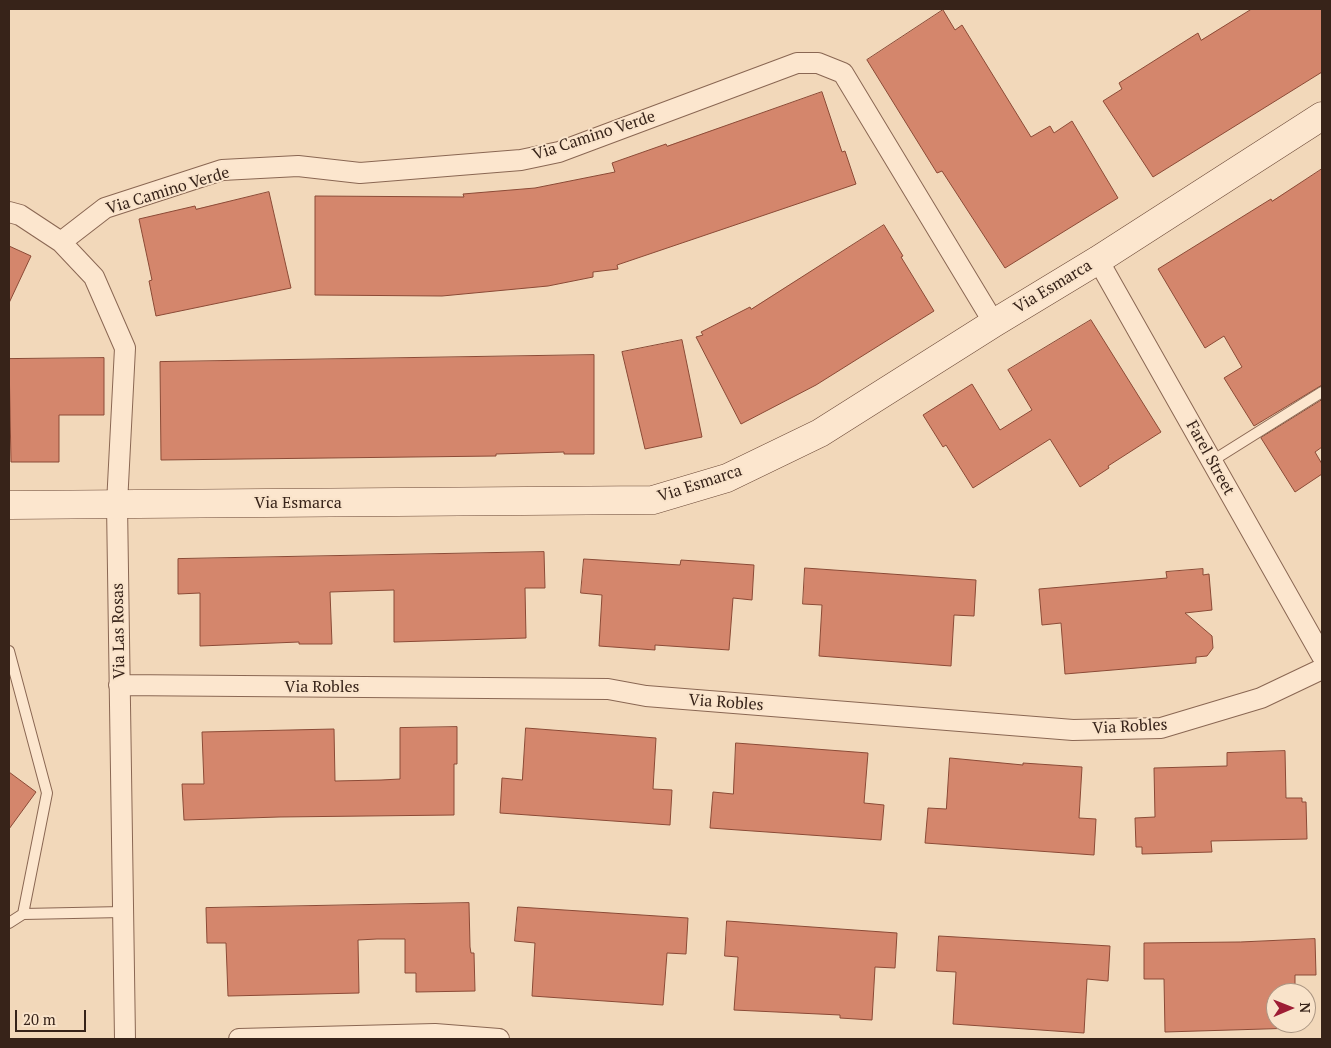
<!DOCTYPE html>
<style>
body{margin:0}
#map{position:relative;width:1331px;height:1048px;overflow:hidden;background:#f2d8ba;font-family:"PT Serif",serif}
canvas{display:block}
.frame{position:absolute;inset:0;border:10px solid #372319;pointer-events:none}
.north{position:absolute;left:1266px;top:983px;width:50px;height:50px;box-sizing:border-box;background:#f9e3ca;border:1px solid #ab9683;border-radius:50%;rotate:89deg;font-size:14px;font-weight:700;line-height:20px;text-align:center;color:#372319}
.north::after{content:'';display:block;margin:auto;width:18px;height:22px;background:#9e1d34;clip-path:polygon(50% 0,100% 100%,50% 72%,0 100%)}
.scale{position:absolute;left:15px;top:1010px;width:71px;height:22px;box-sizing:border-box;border:2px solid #372319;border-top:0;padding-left:6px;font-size:15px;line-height:18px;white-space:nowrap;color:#372319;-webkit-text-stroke:4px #f9e3ca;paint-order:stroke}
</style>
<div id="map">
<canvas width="1331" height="1048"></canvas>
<div class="frame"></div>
<div class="north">N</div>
<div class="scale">20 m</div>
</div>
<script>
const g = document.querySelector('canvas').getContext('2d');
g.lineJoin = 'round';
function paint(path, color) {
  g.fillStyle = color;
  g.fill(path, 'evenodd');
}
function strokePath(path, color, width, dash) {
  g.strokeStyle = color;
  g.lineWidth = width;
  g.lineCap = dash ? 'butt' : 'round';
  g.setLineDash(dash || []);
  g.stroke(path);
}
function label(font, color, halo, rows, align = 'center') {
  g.font = font + ' "PT Serif",serif';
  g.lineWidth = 4;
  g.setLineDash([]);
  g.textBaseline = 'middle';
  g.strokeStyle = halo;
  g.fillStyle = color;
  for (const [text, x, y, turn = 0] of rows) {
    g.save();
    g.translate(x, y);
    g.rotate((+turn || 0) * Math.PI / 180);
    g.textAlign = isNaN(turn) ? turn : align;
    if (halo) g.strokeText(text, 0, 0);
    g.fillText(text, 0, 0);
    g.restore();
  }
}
const building = new Path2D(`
 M 1252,9 L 1322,9 L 1322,72 L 1153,177 L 1103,101 L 1122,89 L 1119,83 L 1198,33 L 1201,40 Z
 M 943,10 L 955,30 L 962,25 L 1031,137 L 1050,126 L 1054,133 L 1072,121 L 1118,198 L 1005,268 L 942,171 L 937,173 L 867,60 Z
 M 822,92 L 842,152 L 845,151 L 856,184 L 617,265 L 618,269 L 593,272 L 593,277 L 548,286 L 442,296 L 315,295 L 315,196 L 464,197 L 463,194 L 535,188 L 615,172 L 612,163 L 666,144 L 667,146 Z
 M 1322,169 L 1322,385 L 1254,426 L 1224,378 L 1242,367 L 1224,336 L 1205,348 L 1158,269 L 1271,199 L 1272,201 Z
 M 269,192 L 291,288 L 156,316 L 149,281 L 152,280 L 139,219 L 195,206 L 196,209 Z
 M 884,225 L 903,256 L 901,257 L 934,311 L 816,385 L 741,424 L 696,337 L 703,335 L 701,332 L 750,307 L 751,309 Z
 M 9,246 L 31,256 L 9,303 Z
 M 1091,320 L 1161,432 L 1108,466 L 1109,468 L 1080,487 L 1050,439 L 973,488 L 946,445 L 943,447 L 923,415 L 972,384 L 1000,430 L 1032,410 L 1008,370 Z
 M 682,340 L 702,437 L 645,449 L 622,352 Z
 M 594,355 L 594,454 L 564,454 L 564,452 L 496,454 L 496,456 L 161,460 L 160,362 Z
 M 104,358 L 104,415 L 59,415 L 59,462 L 11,462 L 9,359 Z
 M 1322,400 L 1322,447 L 1315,452 L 1322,464 L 1322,474 L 1295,492 L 1261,438 Z
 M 544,552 L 545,588 L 525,588 L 526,638 L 394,642 L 394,590 L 361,591 L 330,592 L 332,644 L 299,644 L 299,642 L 200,646 L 200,593 L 178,594 L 178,559 Z
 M 584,559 L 680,565 L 681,560 L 754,565 L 752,600 L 733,598 L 729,650 L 655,645 L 655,650 L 599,646 L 602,595 L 581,593 Z
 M 805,568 L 976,580 L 974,616 L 954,615 L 951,666 L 819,656 L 822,605 L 803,604 Z
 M 1203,569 L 1203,575 L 1209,574 L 1212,610 L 1185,613 L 1212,636 L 1213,648 L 1207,656 L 1196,657 L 1196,663 L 1065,674 L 1061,623 L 1042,625 L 1039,589 L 1167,578 L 1166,572 Z
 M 457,727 L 457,764 L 454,764 L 454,815 L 279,817 L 184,820 L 182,784 L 204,784 L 202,732 L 334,729 L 335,781 L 381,780 L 400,779 L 400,728 Z
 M 526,728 L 656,738 L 653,789 L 672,790 L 670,825 L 500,813 L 502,778 L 522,780 Z
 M 736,743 L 868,753 L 864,803 L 884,805 L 881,840 L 710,828 L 713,792 L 733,794 Z
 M 1285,751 L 1286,798 L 1302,798 L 1302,802 L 1306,802 L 1307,839 L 1211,841 L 1212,852 L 1142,854 L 1142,847 L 1136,847 L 1135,818 L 1155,817 L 1154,768 L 1227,766 L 1227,753 Z
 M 950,758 L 1023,765 L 1023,763 L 1082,767 L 1079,818 L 1096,819 L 1094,855 L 925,843 L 928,808 L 946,809 Z
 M 9,772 L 36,792 L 9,829 Z
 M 469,903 L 470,947 L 471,953 L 474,953 L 475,991 L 416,992 L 416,973 L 405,973 L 405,939 L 377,939 L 358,940 L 359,993 L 228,996 L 226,943 L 207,943 L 206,908 Z
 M 518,907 L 688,918 L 686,954 L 667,953 L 663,1005 L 532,996 L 535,943 L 515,941 Z
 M 727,921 L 897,933 L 895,968 L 875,967 L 872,1020 L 840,1018 L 840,1015 L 734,1010 L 738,957 L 725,956 Z
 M 939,936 L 1110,946 L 1108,981 L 1087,979 L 1084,1033 L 953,1024 L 956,972 L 937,971 Z
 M 1315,939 L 1316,975 L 1295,975 L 1295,993 L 1276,993 L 1276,1023 L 1297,1023 L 1297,1028 L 1165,1032 L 1164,979 L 1144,979 L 1144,943 L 1240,942 Z`);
const lane = new Path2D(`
 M 1212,461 L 1322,392
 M 9,651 L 47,793 L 23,914
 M 9,923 L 23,914 L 123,912`);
const street = new Path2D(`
 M 9,212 L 20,215 L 61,242 L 94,277 L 125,348 L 117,504 L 125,1039
 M 61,242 L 105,208 L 222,170 L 298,166 L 360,173 L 521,160 L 559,152 L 797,63 L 818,63 L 843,73 L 994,323
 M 1098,260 L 1322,656
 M 119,685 L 608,689 L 646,696 L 1073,730 L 1161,728 L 1261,698 L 1322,669
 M 239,1039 L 435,1034 L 499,1039`);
const secondary = new Path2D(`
 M 9,505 L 653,500 L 727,478 L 820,433 L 994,323 L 1098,260 L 1322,116`);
const streetNames = [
 ["Via Camino Verde",594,136,-18],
 ["Via Camino Verde",168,191,-17],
 ["Via Esmarca",1053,287,-31],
 ["Farel Street",1210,458,61],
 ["Via Esmarca",700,484,-18],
 ["Via Esmarca",298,503],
 ["Via Las Rosas",119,631,-91],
 ["Via Robles",322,687],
 ["Via Robles",726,703,4],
 ["Via Robles",1130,727,-3]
];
paint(building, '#d4866c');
strokePath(building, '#8b4a36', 1);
strokePath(lane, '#8a6753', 12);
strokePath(street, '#8a6753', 22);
strokePath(secondary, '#6b4836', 29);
strokePath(lane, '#fce6ce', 10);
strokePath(street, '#fce6ce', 20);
strokePath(secondary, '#fce6ce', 28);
label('16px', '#372319', '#f9e3ca', streetNames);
</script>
